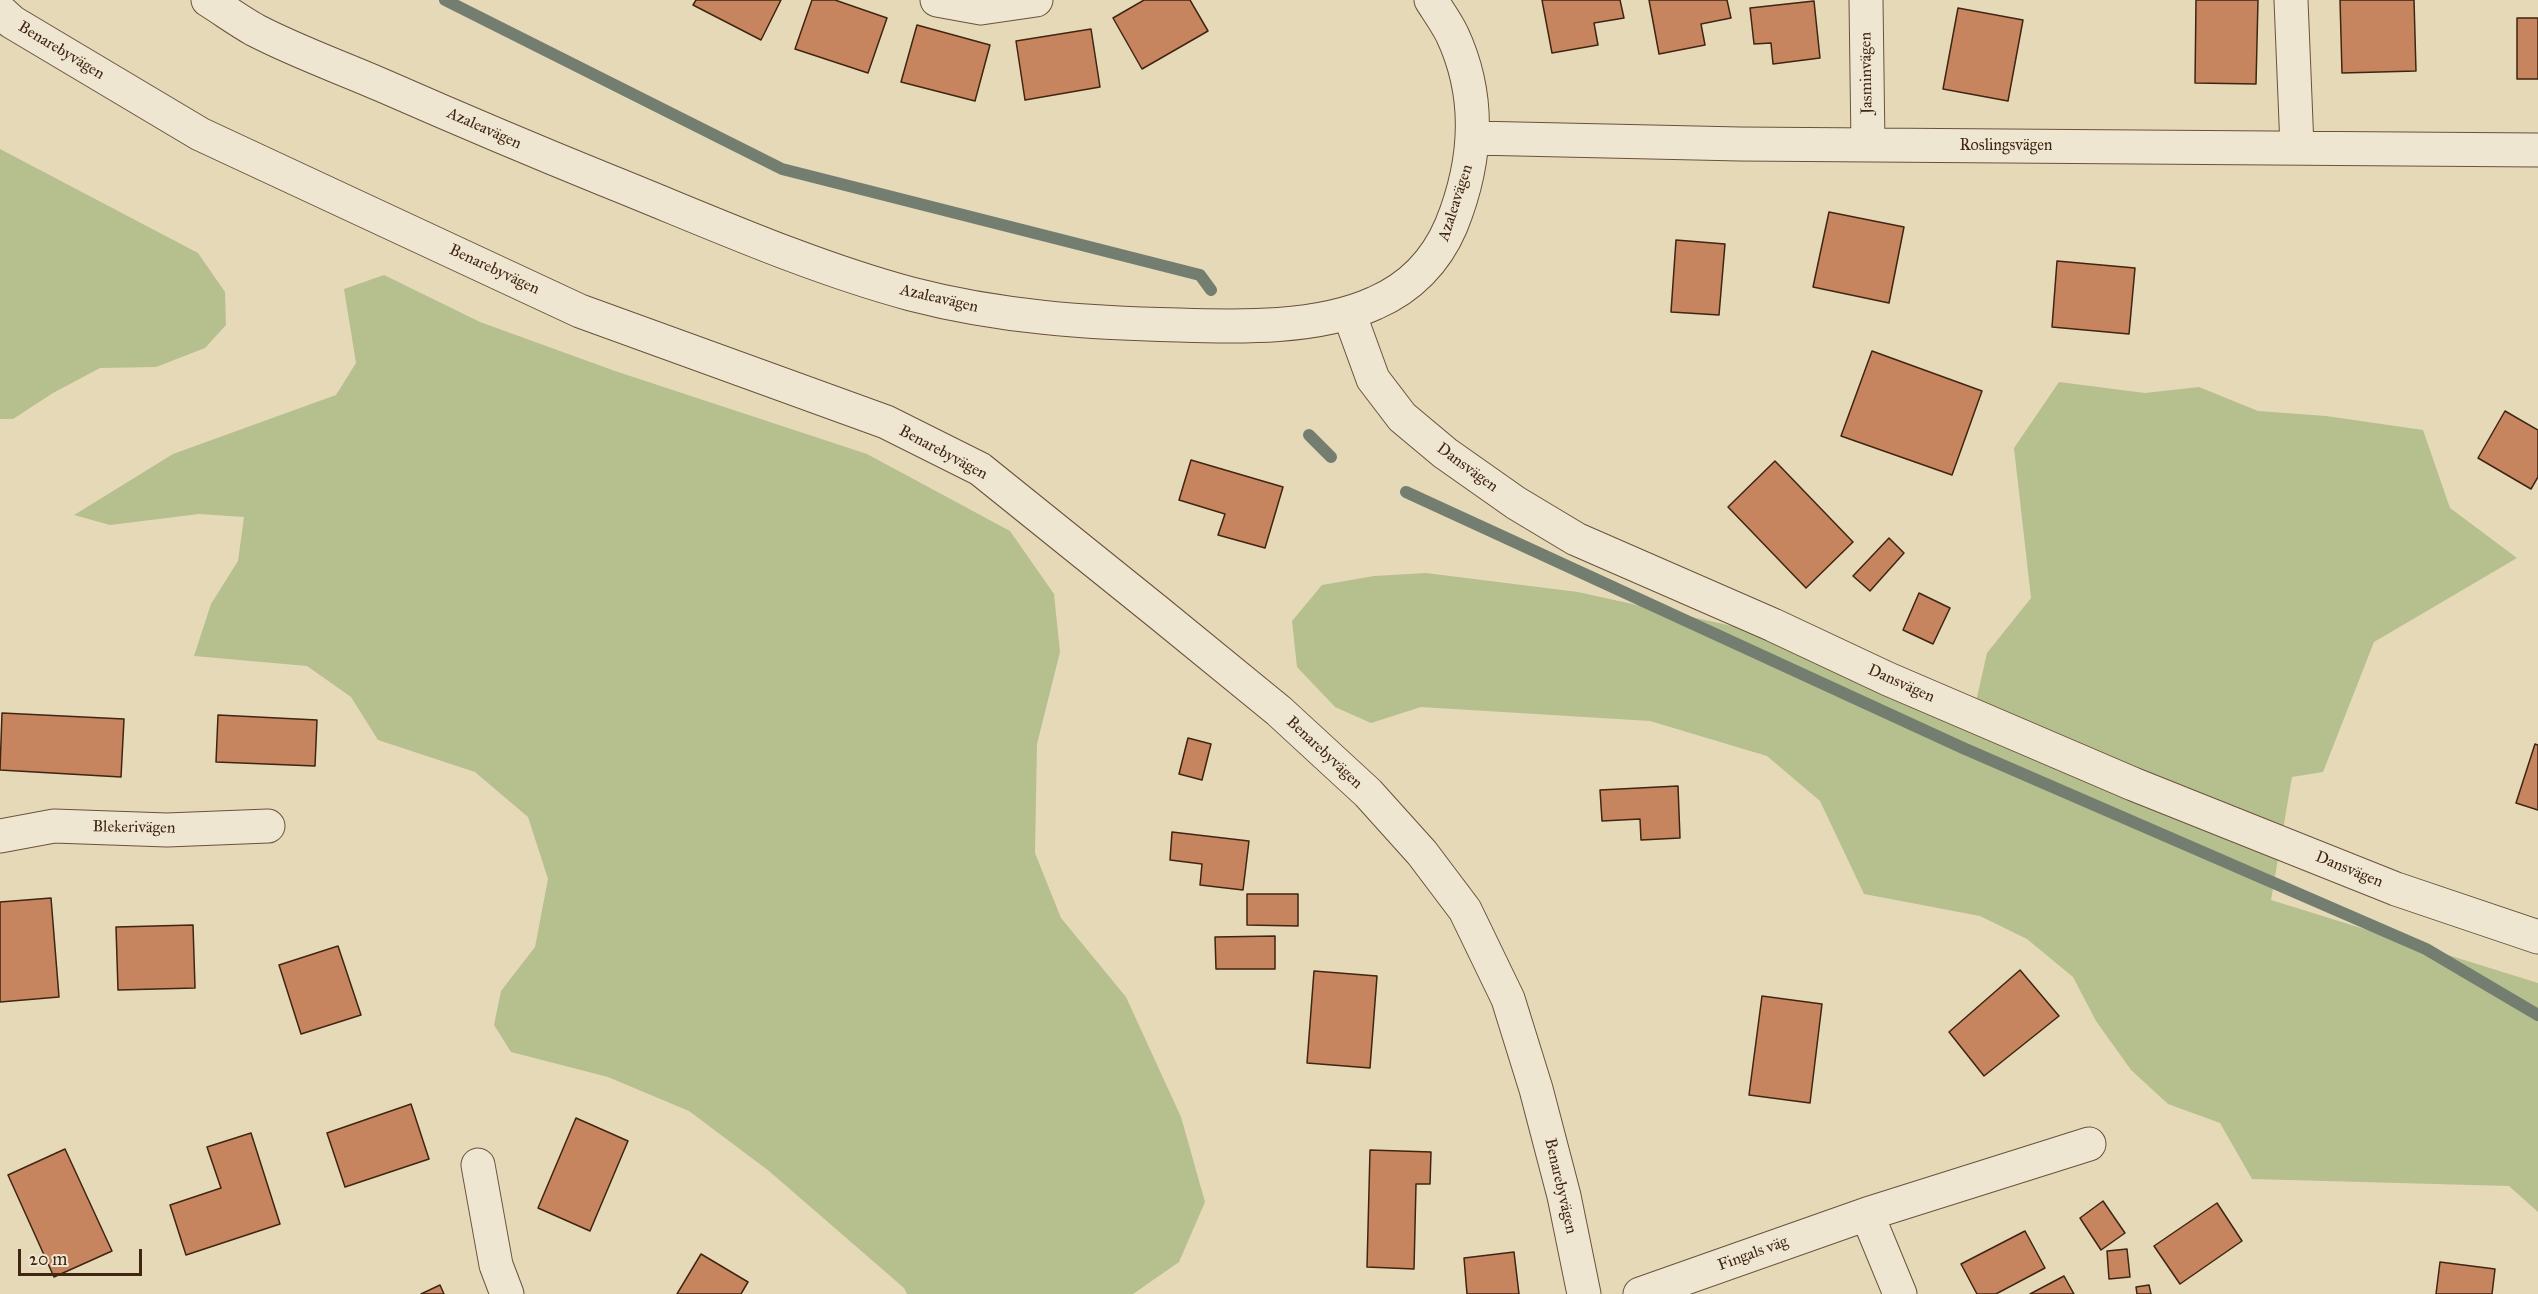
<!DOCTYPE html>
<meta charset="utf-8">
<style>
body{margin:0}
#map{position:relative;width:2538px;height:1294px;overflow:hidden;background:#e6d9b8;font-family:"IM FELL Great Primer",serif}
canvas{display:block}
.scale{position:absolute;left:18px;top:1249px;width:124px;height:27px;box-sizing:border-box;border:3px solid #3f2512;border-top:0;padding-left:8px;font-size:18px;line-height:21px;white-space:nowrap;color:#3f2512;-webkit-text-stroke:4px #efe6d1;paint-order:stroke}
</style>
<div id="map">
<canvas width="2538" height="1294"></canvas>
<div class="scale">20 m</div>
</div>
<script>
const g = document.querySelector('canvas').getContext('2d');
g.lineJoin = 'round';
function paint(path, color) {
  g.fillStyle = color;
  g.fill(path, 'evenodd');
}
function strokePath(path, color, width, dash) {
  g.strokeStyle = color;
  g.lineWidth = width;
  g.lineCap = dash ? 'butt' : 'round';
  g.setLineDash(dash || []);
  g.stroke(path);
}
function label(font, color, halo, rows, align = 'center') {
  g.font = font + ' "IM FELL Great Primer",serif';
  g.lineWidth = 5;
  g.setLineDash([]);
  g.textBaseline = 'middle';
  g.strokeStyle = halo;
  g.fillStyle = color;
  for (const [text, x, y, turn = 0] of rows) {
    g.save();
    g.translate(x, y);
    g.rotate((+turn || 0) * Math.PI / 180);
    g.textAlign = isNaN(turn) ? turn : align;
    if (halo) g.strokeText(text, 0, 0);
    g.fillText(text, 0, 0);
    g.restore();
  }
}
const green = new Path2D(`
 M 0,149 L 198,253 L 225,292 L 226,325 L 205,348 L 156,367 L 100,368 L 53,393 L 13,419 L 0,419 Z
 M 384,275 L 480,322 L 615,371 L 867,454 L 1010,531 L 1054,594 L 1060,652 L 1037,744 L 1035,853 L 1061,918 L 1126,997 L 1181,1117 L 1205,1202 L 1179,1262 L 1133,1294 L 907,1294 L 904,1288 L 769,1171 L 689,1111 L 608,1077 L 511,1052 L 494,1025 L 501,991 L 535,947 L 548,879 L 528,817 L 475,772 L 378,740 L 351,697 L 307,666 L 194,656 L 211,604 L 238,561 L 244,517 L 199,514 L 110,525 L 74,515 L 173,454 L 336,395 L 356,363 L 344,289 Z
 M 2059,382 L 2145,393 L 2199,387 L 2258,411 L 2326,416 L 2423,430 L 2450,508 L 2517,558 L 2374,642 L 2323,772 L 2292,777 L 2271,900 L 2538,983 L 2538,1212 L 2509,1186 L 2252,1179 L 2220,1123 L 2168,1104 L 2131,1070 L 2096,1021 L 2073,977 L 2027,939 L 1980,916 L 1864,894 L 1820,801 L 1767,756 L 1650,721 L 1421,707 L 1371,723 L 1335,707 L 1297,667 L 1292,621 L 1322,585 L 1374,576 L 1426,573 L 1578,592 L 1755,631 L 1970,728 L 1987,653 L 2031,598 L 2014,448 Z`);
const stream = new Path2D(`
 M 445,0 L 782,169 L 1200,275 L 1211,290
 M 1309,435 L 1331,457
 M 1406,492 L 1963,748 L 2426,949 L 2538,1015`);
const building = new Path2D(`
 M 696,0 L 781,0 L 761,40 L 693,5 Z
 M 812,0 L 835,0 L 887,18 L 868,73 L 795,49 Z
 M 1144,0 L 1190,0 L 1208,31 L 1142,69 L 1113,18 Z
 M 1542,0 L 1620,0 L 1624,18 L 1594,23 L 1598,45 L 1552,53 Z
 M 1649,0 L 1727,0 L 1731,18 L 1701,24 L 1705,45 L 1659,54 Z
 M 2196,0 L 2258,0 L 2256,84 L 2195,83 Z
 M 2340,0 L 2414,0 L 2416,71 L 2342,73 Z
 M 1814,1 L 1820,58 L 1773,64 L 1771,43 L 1754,44 L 1750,8 Z
 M 1958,8 L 2023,20 L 2008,101 L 1943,89 Z
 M 2517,18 L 2538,18 L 2538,79 L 2517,79 Z
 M 917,25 L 990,45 L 975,101 L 901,82 Z
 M 1091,29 L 1100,87 L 1025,100 L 1016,41 Z
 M 1829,212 L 1904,227 L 1889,303 L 1813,287 Z
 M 1676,240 L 1725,244 L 1719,315 L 1671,312 Z
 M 2057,261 L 2135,268 L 2129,334 L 2052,327 Z
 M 1872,351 L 1982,391 L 1952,475 L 1841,436 Z
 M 2505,411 L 2538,430 L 2538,477 L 2531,489 L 2478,458 Z
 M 1191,460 L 1283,487 L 1265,548 L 1218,535 L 1225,514 L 1179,500 Z
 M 1775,461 L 1853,542 L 1806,588 L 1728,507 Z
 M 1889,538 L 1904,553 L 1870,591 L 1853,576 Z
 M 1919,593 L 1950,608 L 1933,644 L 1903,630 Z
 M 2,713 L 124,719 L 121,777 L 0,770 Z
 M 218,715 L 317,720 L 315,766 L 216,762 Z
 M 1188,738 L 1211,744 L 1202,780 L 1179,774 Z
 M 2535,744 L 2538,745 L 2538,810 L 2516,803 Z
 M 1678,786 L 1680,838 L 1641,840 L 1640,819 L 1602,821 L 1600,790 Z
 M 1172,832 L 1249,841 L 1243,890 L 1200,885 L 1202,864 L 1170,860 Z
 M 1247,894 L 1298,894 L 1298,926 L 1247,925 Z
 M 51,898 L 59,997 L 0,1002 L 0,902 Z
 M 193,925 L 195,988 L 118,990 L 116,927 Z
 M 1275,936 L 1275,969 L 1216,969 L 1215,937 Z
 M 338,946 L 361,1015 L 301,1034 L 279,965 Z
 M 2020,970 L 2059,1016 L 1984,1076 L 1949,1032 Z
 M 1314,971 L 1377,976 L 1370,1068 L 1307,1063 Z
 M 1762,996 L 1822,1004 L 1810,1103 L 1749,1095 Z
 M 411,1104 L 429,1159 L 345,1187 L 327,1133 Z
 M 576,1118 L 628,1141 L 590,1231 L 538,1208 Z
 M 251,1133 L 280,1224 L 186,1255 L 170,1205 L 221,1188 L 207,1147 Z
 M 65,1149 L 112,1251 L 54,1277 L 8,1175 Z
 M 1370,1150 L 1431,1152 L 1430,1184 L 1416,1184 L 1414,1269 L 1367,1267 Z
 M 2103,1201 L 2125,1233 L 2101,1250 L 2080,1218 Z
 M 2217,1203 L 2242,1241 L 2180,1284 L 2154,1246 Z
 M 2025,1231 L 2045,1268 L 1996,1294 L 1977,1294 L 1961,1264 Z
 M 2127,1249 L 2130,1277 L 2109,1279 L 2107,1251 Z
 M 1514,1252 L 1519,1294 L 1467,1294 L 1464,1258 Z
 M 701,1254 L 748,1282 L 741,1294 L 677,1294 Z
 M 2440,1262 L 2495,1269 L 2492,1294 L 2436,1294 Z
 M 2064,1276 L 2074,1294 L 2030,1294 Z
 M 440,1285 L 444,1294 L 421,1294 Z
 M 2149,1285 L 2151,1294 L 2137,1294 L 2136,1287 Z`);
const minor = new Path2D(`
 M 208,0 C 224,10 239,21 255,30 C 297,52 343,68 386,87 C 459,119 532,150 606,180 C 706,220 807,266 911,294 C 999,317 1088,323 1179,325 C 1240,327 1318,329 1375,303 C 1410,288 1436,261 1451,226 C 1477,162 1482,98 1452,34 C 1446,22 1438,11 1431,0
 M 937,0 L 981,8 L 1036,0
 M 1866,0 L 1868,145
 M 2291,0 L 2297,147
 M 0,11 L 12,22 L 200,134 L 580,311 L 886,422 L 980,469 L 1159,613 L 1279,711 L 1368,793 L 1422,853 L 1465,910 L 1508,999 L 1536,1089 L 1564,1196 L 1584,1294
 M 1474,138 L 1740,144 L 2538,150
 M 1349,313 L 1373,379 L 1402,417 L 1445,453 L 1516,503 L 1576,539 L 1773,625 L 1888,679 L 2133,784 L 2396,889 L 2538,937
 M 0,836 L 54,826 L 167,830 L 268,826
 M 478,1165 L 496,1265 L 507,1294
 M 1867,1214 L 1900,1294
 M 1640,1294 L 1867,1214 L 2089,1144`);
const streetNames = [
 ["Benarebyvägen",61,51,31],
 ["Jasminvägen",1867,73,-91],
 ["Azaleavägen",484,129,24],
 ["Roslingsvägen",2006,146],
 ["Azaleavägen",1456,203,-72],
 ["Benarebyvägen",494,270,25],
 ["Azaleavägen",939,299,13],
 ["Benarebyvägen",943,453,28],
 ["Dansvägen",1467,468,36],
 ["Dansvägen",1901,684,24],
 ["Benarebyvägen",1324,753,43],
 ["Blekerivägen",134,828,1],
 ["Dansvägen",2349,870,22],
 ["Benarebyvägen",1560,1186,77],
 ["Fingals väg",1753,1254,-20]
];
paint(green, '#b6bf8e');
strokePath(stream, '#737e70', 12);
paint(building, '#c6855e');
strokePath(building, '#3f2512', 1.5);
strokePath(minor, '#69523c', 35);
strokePath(minor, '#efe6d1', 33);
label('16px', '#3f2512', '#efe6d1', streetNames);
</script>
